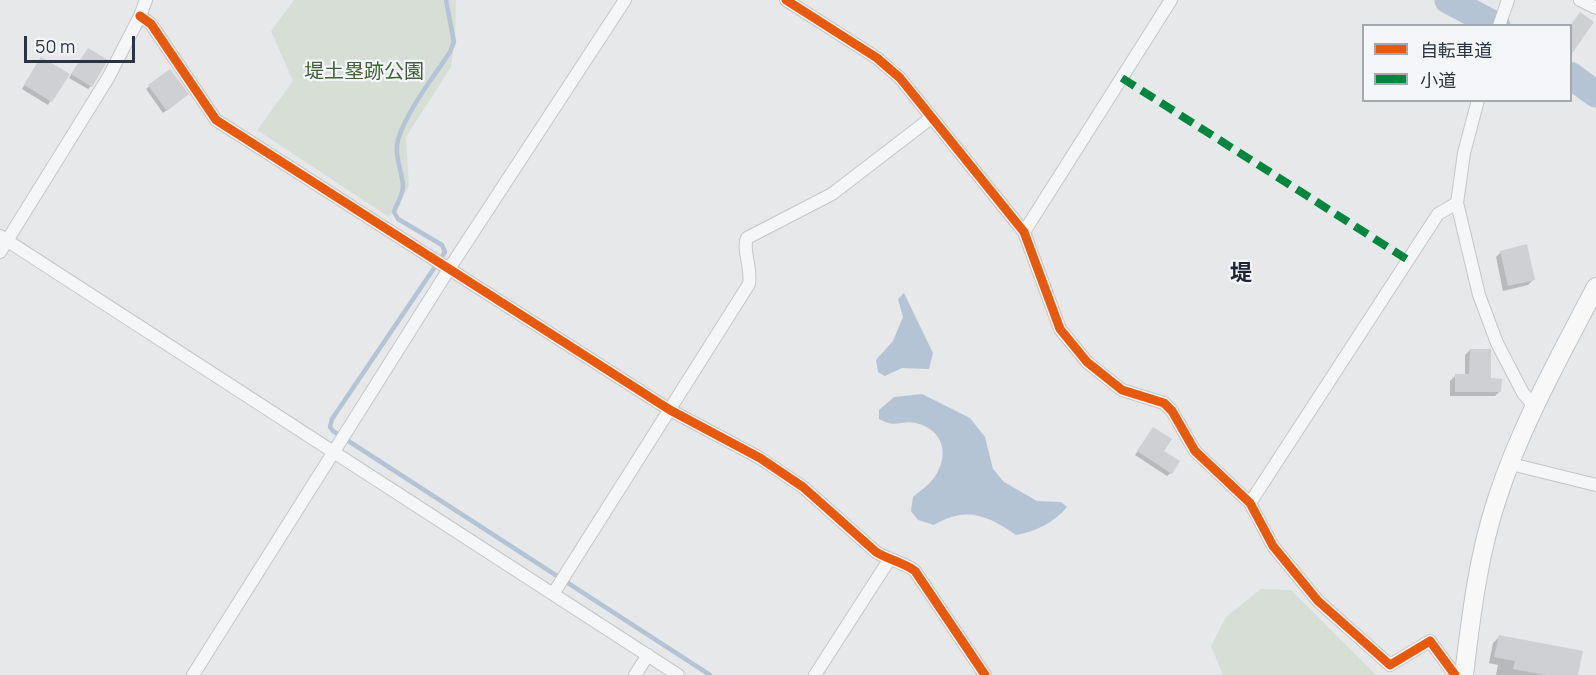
<!DOCTYPE html>
<meta charset="utf-8">
<style>
body{margin:0}
#map{position:relative;width:1596px;height:675px;overflow:hidden;background:#e6e8ea;font-family:Manrope,"Noto Sans JP",sans-serif}
canvas{display:block}
.legend{position:absolute;left:1362px;top:24px;width:210px;height:78px;box-sizing:border-box;background:#f4f6f9;border:2px solid #a4a8b1;margin:0;padding:8px 10px;list-style:none;font-size:18px;color:#2b3445}
.legend li{display:flex;align-items:center;gap:12px;height:30px}
.legend b{width:30px;border:2px solid #a4a8b1}
.scale{position:absolute;left:24px;top:36px;width:111px;height:27px;box-sizing:border-box;border:3px solid #2b3445;border-top:0;padding-left:8px;font-size:18px;line-height:21px;white-space:nowrap;color:#2b3445;-webkit-text-stroke:4px #f4f6f9;paint-order:stroke}
</style>
<div id="map">
<canvas width="1596" height="675"></canvas>
<ul class="legend">
<li><b style="height:8px;background:#e8590c"></b>自転車道</li>
<li><b style="height:8px;background:#00873e"></b>小道</li>
</ul>
<div class="scale">50 m</div>
</div>
<script>
const g = document.querySelector('canvas').getContext('2d');
g.lineJoin = 'round';
function paint(path, color) {
  g.fillStyle = color;
  g.fill(path, 'evenodd');
}
function strokePath(path, color, width, dash) {
  g.strokeStyle = color;
  g.lineWidth = width;
  g.lineCap = dash ? 'butt' : 'round';
  g.setLineDash(dash || []);
  g.stroke(path);
}
function label(font, color, halo, rows, align = 'center') {
  g.font = font + ' Manrope,"Noto Sans JP",sans-serif';
  g.lineWidth = 4.5;
  g.setLineDash([]);
  g.textBaseline = 'middle';
  g.strokeStyle = halo;
  g.fillStyle = color;
  for (const [text, x, y, turn = 0] of rows) {
    g.save();
    g.translate(x, y);
    g.rotate((+turn || 0) * Math.PI / 180);
    g.textAlign = isNaN(turn) ? turn : align;
    if (halo) g.strokeText(text, 0, 0);
    g.fillText(text, 0, 0);
    g.restore();
  }
}
const green = new Path2D(`
 M 294,0 L 456,0 L 455,38 L 451,67 L 406,137 L 409,186 L 389,217 L 257,130 L 293,81 L 271,31 Z
 M 1261,589 L 1291,590 L 1376,675 L 1223,675 L 1211,646 L 1226,617 Z`);
const water = new Path2D(`
 M 904,293 L 933,353 L 929,369 L 902,368 L 885,376 L 878,372 L 876,360 L 893,341 L 903,317 L 898,299 Z
 M 922,394 L 970,418 L 985,437 L 993,469 L 1004,482 L 1037,501 L 1061,502 L 1067,507 C 1055,522 1035,532 1016,535 C 987,515 966,506 934,525 L 918,520 L 911,511 L 913,497 C 920,491 929,485 934,478 C 950,455 944,430 916,423 C 900,420 897,429 879,419 L 879,410 L 894,397 Z`);
const shadow = new Path2D(`
 M 85,53 L 91,86 L 88,89 L 69,78 Z
 M 38,62 L 67,74 L 48,105 L 22,89 Z
 M 169,71 L 184,97 L 163,113 L 146,89 Z
 M 1501,252 L 1533,280 L 1528,285 L 1503,291 L 1496,257 Z
 M 1470,350 L 1500,391 L 1495,396 L 1450,396 L 1450,381 L 1455,376 L 1465,376 L 1465,355 Z
 M 1150,432 L 1162,451 L 1171,473 L 1167,476 L 1135,455 Z
 M 1499,637 L 1577,675 L 1496,675 L 1498,665 L 1489,663 L 1493,643 Z`);
const stream = new Path2D(`
 M 446,0 L 454,42 L 450,52 C 433,78 407,110 398,140 C 394,155 402,171 403,186 C 403,195 397,203 394,212 L 398,219 L 442,245 L 445,252 L 332,419 L 330,427 L 333,431 L 710,675`);
const river = new Path2D(`
 M 1448,0 L 1497,26
 M 1570,75 L 1596,94`);
const building = new Path2D(`
 M 1580,12 L 1594,22 L 1571,55 L 1570,26 Z
 M 88,48 L 108,60 L 92,87 L 71,74 Z
 M 41,57 L 70,74 L 52,102 L 24,85 Z
 M 170,69 L 189,94 L 167,111 L 148,85 Z
 M 1527,244 L 1535,280 L 1508,286 L 1500,251 Z
 M 1470,349 L 1491,349 L 1491,378 L 1502,379 L 1501,392 L 1455,392 L 1455,374 L 1469,374 Z
 M 1153,427 L 1172,439 L 1164,451 L 1180,461 L 1172,474 L 1137,451 Z
 M 1499,635 L 1583,651 L 1578,675 L 1546,675 L 1513,669 L 1515,661 L 1494,657 Z`);
const street = new Path2D(`
 M 786,0 L 877,58 L 900,78 L 1024,232 L 1060,329 L 1087,362 L 1122,390 L 1164,403 L 1172,411 L 1195,451 L 1250,503 L 1273,546 L 1318,601 L 1390,665 L 1430,641 L 1455,675
 M 1580,0 L 1596,8
 M 140,16 L 151,24 L 216,120 L 670,410 L 760,458 L 803,487 L 876,552 C 889,560 903,562 915,571 L 985,675
 M 1499,26 L 1508,0
 M 1478,100 L 1464,153 L 1457,203 L 1479,295 L 1497,343 L 1523,393 L 1534,406
 M 1024,232 L 1171,0
 M 0,236 L 678,675
 M 0,252 L 108,78 L 140,16 L 146,0
 M 1511,464 L 1596,485
 M 1250,503 L 1438,214 L 1457,203
 M 553,594 L 749,284 C 752,268 742,250 747,238 L 832,194 L 931,118
 M 193,675 L 449,269 L 625,0
 M 635,675 L 648,655
 M 815,675 L 889,560`);
const primary = new Path2D(`
 M 1464,675 C 1471,616 1478,556 1497,499 C 1521,425 1560,356 1596,287`);
const quiet = new Path2D(`
 M 1122,78 L 1408,260`);
const cycleway = new Path2D(`
 M 786,0 L 877,58 L 900,78 L 1024,232 L 1060,329 L 1087,362 L 1122,390 L 1164,403 L 1172,411 L 1195,451 L 1250,503 L 1273,546 L 1318,601 L 1390,665 L 1430,641 L 1455,675
 M 140,16 L 151,24 L 216,120 L 670,410 L 760,458 L 803,487 L 876,552 C 889,560 903,562 915,571 L 985,675`);
const parkNames = [
 ["堤土塁跡公園",364,72]
];
const quarterNames = [
 ["堤",1241,274]
];
paint(green, '#d6ded6');
paint(water, '#b4c4d5');
paint(shadow, '#0003');
strokePath(stream, '#b4c4d5', 4.5);
strokePath(river, '#b4c4d5', 27);
paint(building, '#ced0d3');
strokePath(street, '#c4c6c8', 14);
strokePath(primary, '#c2c5c8', 20);
strokePath(street, '#f5f6f7', 12);
strokePath(primary, '#f8f8f8', 18);
strokePath(quiet, '#00873e', 8, [15, 8]);
strokePath(cycleway, '#e8590c', 9);
label('20px', '#3f6138', '#f4f6f9', parkNames);
label('bold 22px', '#1d2536', '#f4f6f9', quarterNames);
</script>
